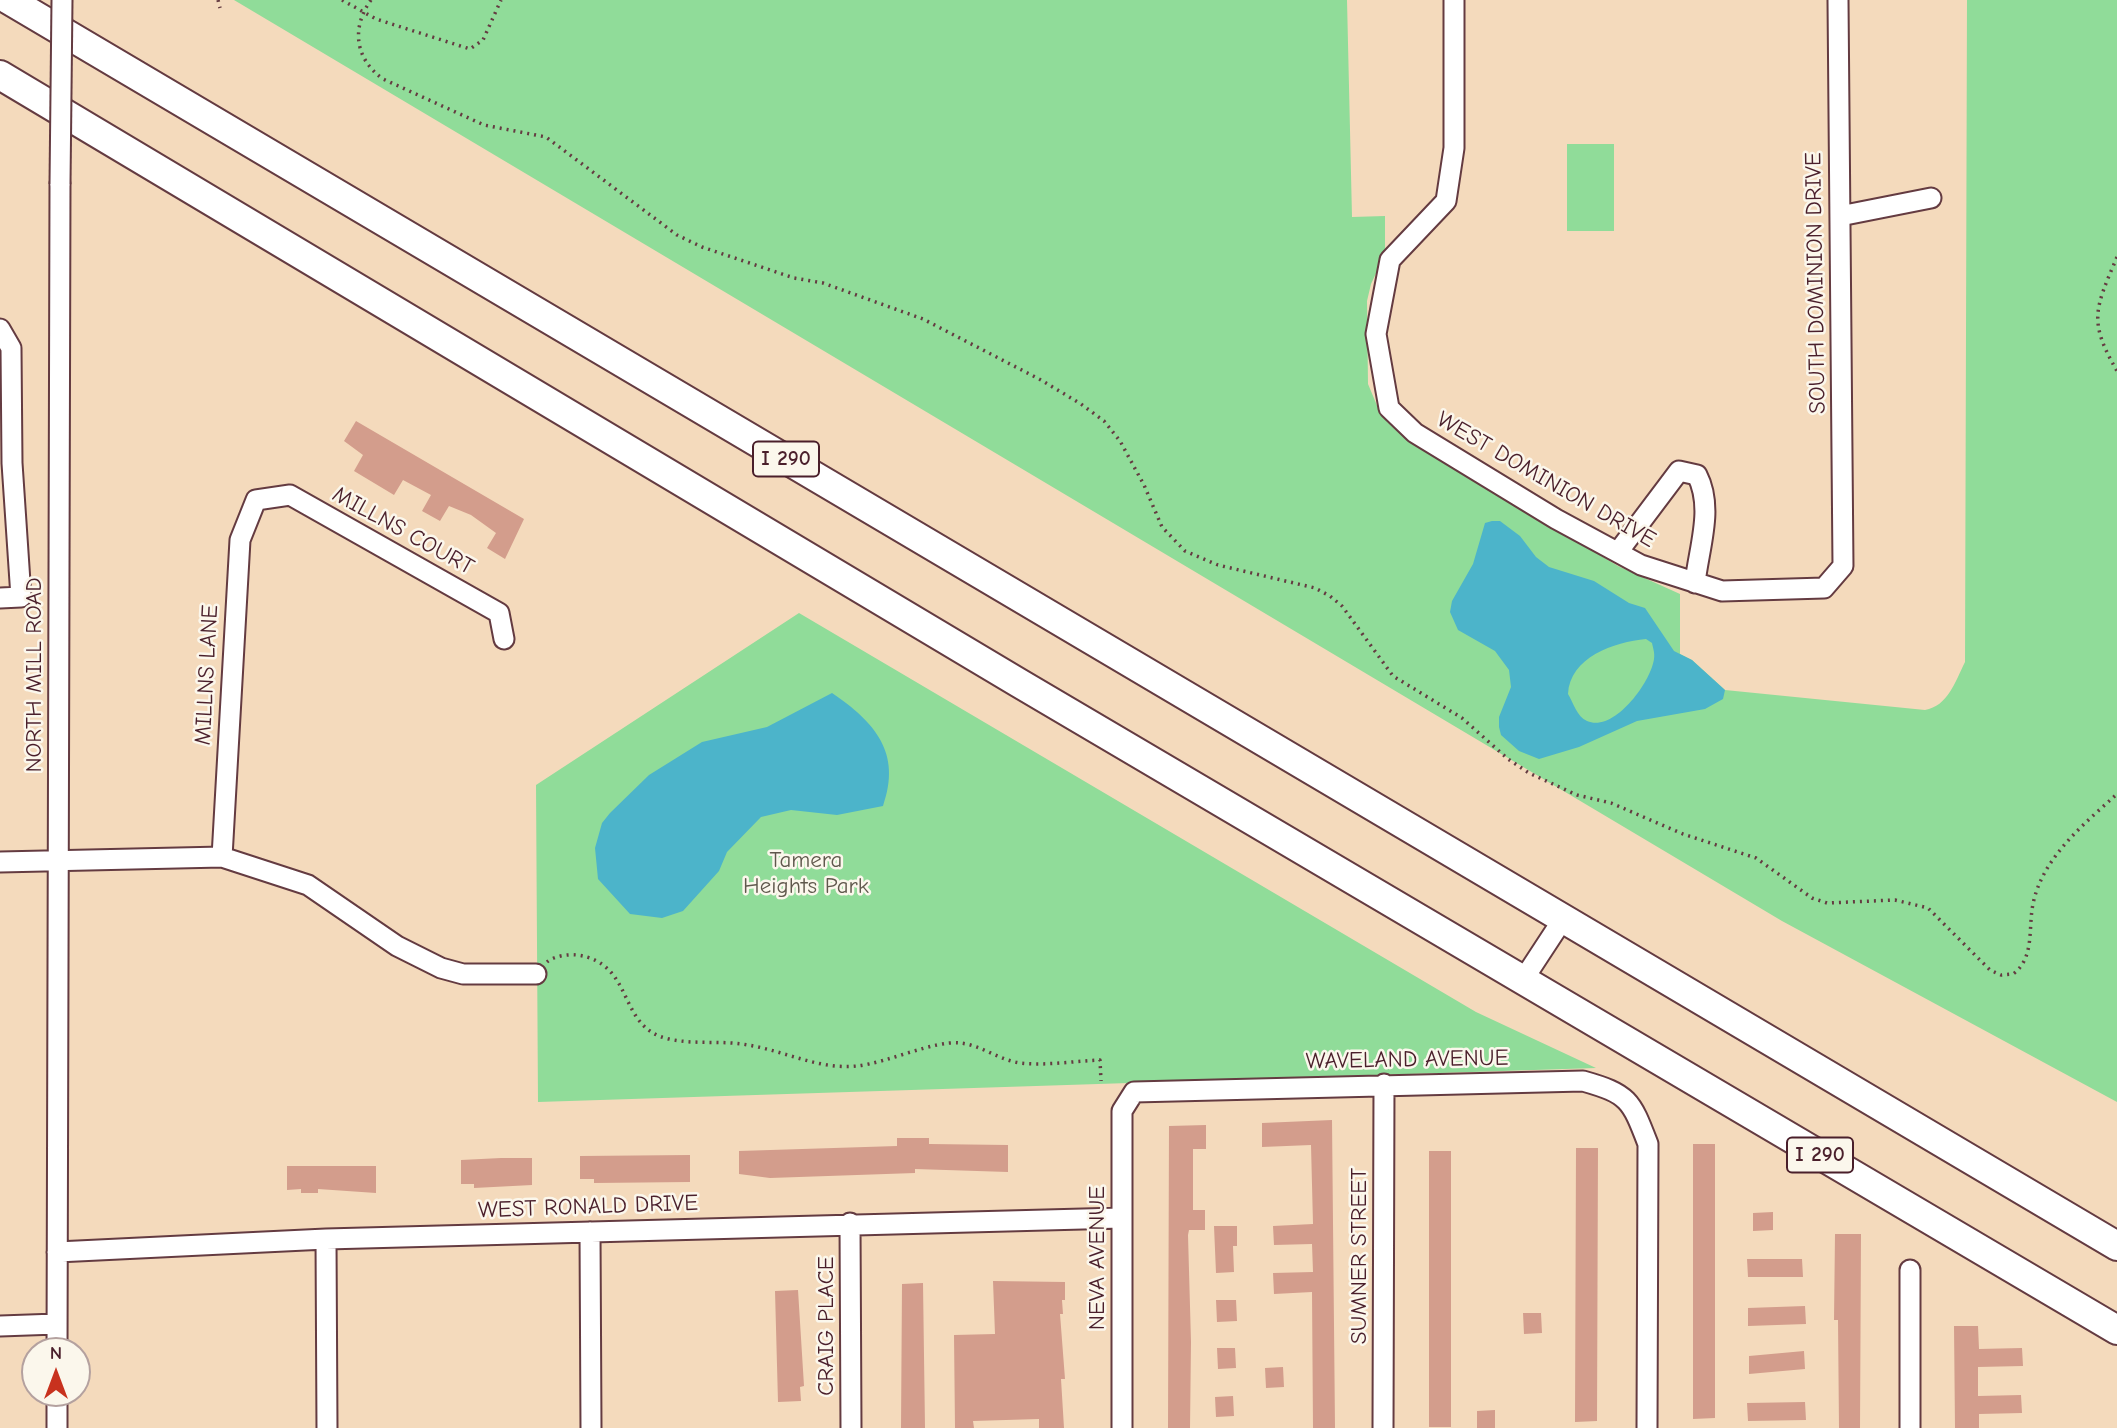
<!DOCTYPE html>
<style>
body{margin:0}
#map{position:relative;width:2117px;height:1428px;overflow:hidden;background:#f4dabc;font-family:"Comic Neue",sans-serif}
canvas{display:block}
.north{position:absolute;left:21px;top:1337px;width:70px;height:70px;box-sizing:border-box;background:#fbf7ec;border:2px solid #b4a19f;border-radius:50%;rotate:0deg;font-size:19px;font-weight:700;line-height:28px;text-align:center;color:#4a1f2b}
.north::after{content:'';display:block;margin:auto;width:24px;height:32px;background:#c8321e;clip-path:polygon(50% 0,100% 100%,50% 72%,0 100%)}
</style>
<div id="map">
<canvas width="2117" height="1428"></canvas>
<div class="north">N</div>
</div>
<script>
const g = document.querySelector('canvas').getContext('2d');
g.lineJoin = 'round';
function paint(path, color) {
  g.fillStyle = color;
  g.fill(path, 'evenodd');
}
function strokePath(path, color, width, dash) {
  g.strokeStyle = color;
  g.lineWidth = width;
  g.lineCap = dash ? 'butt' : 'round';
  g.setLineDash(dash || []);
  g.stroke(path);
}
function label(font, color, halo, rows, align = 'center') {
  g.font = font + ' "Comic Neue",sans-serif';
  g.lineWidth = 5;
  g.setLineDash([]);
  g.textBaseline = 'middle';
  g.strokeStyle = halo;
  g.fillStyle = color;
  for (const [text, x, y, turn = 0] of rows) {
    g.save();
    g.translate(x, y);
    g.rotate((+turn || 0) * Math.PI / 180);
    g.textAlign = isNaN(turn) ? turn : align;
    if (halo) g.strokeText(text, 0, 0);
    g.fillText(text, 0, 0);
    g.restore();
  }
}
const green = new Path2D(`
 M 234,0 L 1347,0 L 1352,217 L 1385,216 L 1385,254 L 1371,284 L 1367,301 L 1368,384 L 1381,415 L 1409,441 L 1618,566 L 1680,594 L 1680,654 L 1692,660 L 1725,690 L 1925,710 C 1948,706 1955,682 1965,662 L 1967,0 L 2117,0 L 2117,1102 L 1782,921 Z
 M 1567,144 L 1614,144 L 1614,231 L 1567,231 Z
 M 799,613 L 1476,1012 L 1596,1068 L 538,1102 L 536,785 Z`);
const water = new Path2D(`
 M 1492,521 L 1500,521 L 1520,536 L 1536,557 L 1549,567 L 1594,581 L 1629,603 L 1645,608 L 1674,651 L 1692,660 L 1725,690 L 1723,699 L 1705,709 L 1637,721 L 1579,747 L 1539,759 L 1519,751 L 1501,735 L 1499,727 L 1499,717 L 1511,687 L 1509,670 L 1495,651 L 1458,630 L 1450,612 L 1452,601 L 1473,564 L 1485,523 ZM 1646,639 L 1652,643 C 1653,648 1655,653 1654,659 C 1651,682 1614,733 1587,721 C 1577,717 1573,702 1568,694 C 1570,657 1614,642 1646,639 Z
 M 832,693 C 875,722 902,753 883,806 L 837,815 L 791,810 L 761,817 L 727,852 L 719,871 L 683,911 L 662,918 L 630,914 L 598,879 L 595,848 L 602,823 L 610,813 L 649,775 L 702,742 L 767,727 Z`);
const building = new Path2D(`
 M 356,421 L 524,519 L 505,559 L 487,548 L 496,533 L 471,515 L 449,506 L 440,521 L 422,511 L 431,495 L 403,480 L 394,495 L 354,471 L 363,455 L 344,441 Z
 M 1332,1120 L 1335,1428 L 1313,1428 L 1312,1292 L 1274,1294 L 1273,1273 L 1313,1272 L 1312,1244 L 1274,1245 L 1273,1226 L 1313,1224 L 1311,1145 L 1262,1147 L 1262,1123 Z
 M 1206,1125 L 1206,1149 L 1193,1149 L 1193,1210 L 1205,1210 L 1205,1230 L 1189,1230 L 1188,1235 L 1191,1342 L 1190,1428 L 1168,1428 L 1169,1126 Z
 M 897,1138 L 929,1138 L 929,1144 L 1008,1145 L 1008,1172 L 915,1169 L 915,1173 L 770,1178 L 739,1174 L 739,1151 L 897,1146 Z
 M 1693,1144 L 1715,1144 L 1715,1418 L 1693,1419 Z
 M 1576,1148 L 1598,1148 L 1597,1421 L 1575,1422 Z
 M 1429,1151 L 1451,1151 L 1451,1427 L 1429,1427 Z
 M 690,1155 L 690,1182 L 594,1183 L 594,1179 L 580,1179 L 580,1156 Z
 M 501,1158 L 532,1158 L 532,1185 L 474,1188 L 474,1184 L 461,1184 L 461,1160 Z
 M 287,1166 L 376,1166 L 376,1193 L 318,1189 L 318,1193 L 301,1193 L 301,1189 L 287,1190 Z
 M 1773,1212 L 1773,1230 L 1753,1231 L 1753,1213 Z
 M 1214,1226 L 1237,1226 L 1237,1246 L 1233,1246 L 1234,1272 L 1216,1273 Z
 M 1835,1234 L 1861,1234 L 1860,1428 L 1839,1428 L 1838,1320 L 1834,1320 Z
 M 1747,1259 L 1802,1259 L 1803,1277 L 1748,1277 Z
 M 993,1281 L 1065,1282 L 1065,1300 L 1062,1300 L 1063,1314 L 1060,1314 L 1065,1379 L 1061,1379 L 1064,1428 L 1039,1428 L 1039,1419 L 973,1421 L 974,1428 L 955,1428 L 954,1335 L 995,1334 Z
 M 923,1283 L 925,1428 L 901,1428 L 902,1284 Z
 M 798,1290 L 804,1386 L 800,1387 L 801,1401 L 778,1402 L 775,1291 Z
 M 1216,1300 L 1236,1300 L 1237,1321 L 1217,1322 Z
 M 1805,1306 L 1806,1324 L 1748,1326 L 1748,1308 Z
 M 1523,1313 L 1541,1313 L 1542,1333 L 1524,1334 Z
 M 1954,1326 L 1978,1326 L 1979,1349 L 2022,1348 L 2023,1366 L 1978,1367 L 1978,1396 L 2021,1395 L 2022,1413 L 1979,1414 L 1979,1428 L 1955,1428 Z
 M 1217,1348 L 1235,1348 L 1236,1368 L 1218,1369 Z
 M 1804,1351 L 1805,1369 L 1749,1374 L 1749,1356 Z
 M 1283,1367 L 1284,1387 L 1266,1388 L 1265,1368 Z
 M 1233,1396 L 1234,1416 L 1216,1417 L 1215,1397 Z
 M 1805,1402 L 1806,1420 L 1748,1421 L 1747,1403 Z
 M 1495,1410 L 1495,1428 L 1477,1428 L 1477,1411 Z`);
const path = new Path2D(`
 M 218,0 L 220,8
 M 342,0 L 376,19 L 470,49 L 483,40 L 501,0
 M 371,0 C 351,28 355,59 383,79 L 484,125 L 546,137 L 677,235 L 702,247 L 794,278 L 823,283 L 923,319 L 1041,380 L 1081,404 L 1104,421 L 1120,441 L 1144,485 L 1162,527 L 1185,551 L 1218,565 L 1315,588 L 1330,596 L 1342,606 L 1393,676 L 1462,718 L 1508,759 L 1529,773 L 1577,795 L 1611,803 L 1683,834 L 1756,858 L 1812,898 L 1827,903 L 1895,900 L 1928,908 L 1990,970 L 2001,975 L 2013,974 C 2035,958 2028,928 2033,904 C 2042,858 2084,824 2117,794
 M 2117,257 C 2095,309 2088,321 2117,371
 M 547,962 C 554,956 568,954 577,955 C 636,963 616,1028 669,1039 C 695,1045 722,1040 748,1045 C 785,1051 819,1070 857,1066 C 887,1063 934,1040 960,1043 C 981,1045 999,1060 1020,1063 C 1046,1066 1074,1061 1100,1060 L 1101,1081`);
const minor = new Path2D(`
 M 1454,0 L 1454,148 L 1446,201 L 1390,260 L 1376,334 L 1389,408 L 1415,433 L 1556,519 L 1641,565 L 1722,591 L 1824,588 L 1843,566 L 1838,0
 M 1840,216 L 1931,198
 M 0,329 L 11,348 L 12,463 L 21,597 L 0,598
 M 1618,552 L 1679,471 L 1697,475 C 1714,508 1699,547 1695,583
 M 222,857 L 240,540 L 256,500 L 290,495 L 499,613 L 504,639
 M 0,862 L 222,857 L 308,885 L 397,946 L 441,968 L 463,974 L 536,974
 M 1523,980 L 1563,919
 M 850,1223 L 851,1428
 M 590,1232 L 591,1428
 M 326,1239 L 327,1428
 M 57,1252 L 326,1239 L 1121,1218
 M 1910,1270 L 1910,1428
 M 0,1326 L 57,1324
 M 57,1351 L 60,184
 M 57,1428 L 57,1393
 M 1122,1428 L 1122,1111 L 1134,1092 L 1583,1081 C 1629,1094 1631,1100 1648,1144 L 1647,1428
 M 1383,1428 L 1384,1084`);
const highway = new Path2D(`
 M 9,0 L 2117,1246
 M 0,75 L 1019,683 L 2117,1330`);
const minorBridge = new Path2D(`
 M 60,184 L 62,0`);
const shields = [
 [786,459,66],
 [1820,1155,66]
];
const shieldNames = [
 ["I 290",786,459],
 ["I 290",1820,1155]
];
const streetNames = [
 ["SOUTH DOMINION DRIVE",1816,283,-91],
 ["WEST DOMINION DRIVE",1546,480,30],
 ["MILLNS COURT",403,531,29],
 ["NORTH MILL ROAD",34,675,-90],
 ["MILLNS LANE",207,675,-87],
 ["WAVELAND AVENUE",1407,1060,-1],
 ["WEST RONALD DRIVE",588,1207,-2],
 ["SUMNER STREET",1359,1256,-90],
 ["NEVA AVENUE",1097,1258,-90],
 ["CRAIG PLACE",826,1326,-90]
];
const parkNames = [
 ["Tamera",806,860],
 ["Heights Park",806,886]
];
paint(green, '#90dc99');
paint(water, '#4cb4ca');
paint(building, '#d39d8c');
strokePath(minor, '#643b41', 23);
strokePath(highway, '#643b41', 32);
strokePath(path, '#643b41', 3.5, [2, 5]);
strokePath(minor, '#fff', 19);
strokePath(highway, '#fff', 28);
strokePath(minorBridge, '#643b41', 23, []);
strokePath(minorBridge, '#fff', 19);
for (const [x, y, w] of shields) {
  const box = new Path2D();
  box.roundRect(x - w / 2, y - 17.5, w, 35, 5);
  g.fillStyle = '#fbf7ec';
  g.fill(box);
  strokePath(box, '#4a1f2b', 2);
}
label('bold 21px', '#4a1f2b', null, shieldNames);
label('23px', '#4a1f2b', '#fbf7ec', streetNames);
label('23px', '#5f584c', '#fbf7ec', parkNames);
</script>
